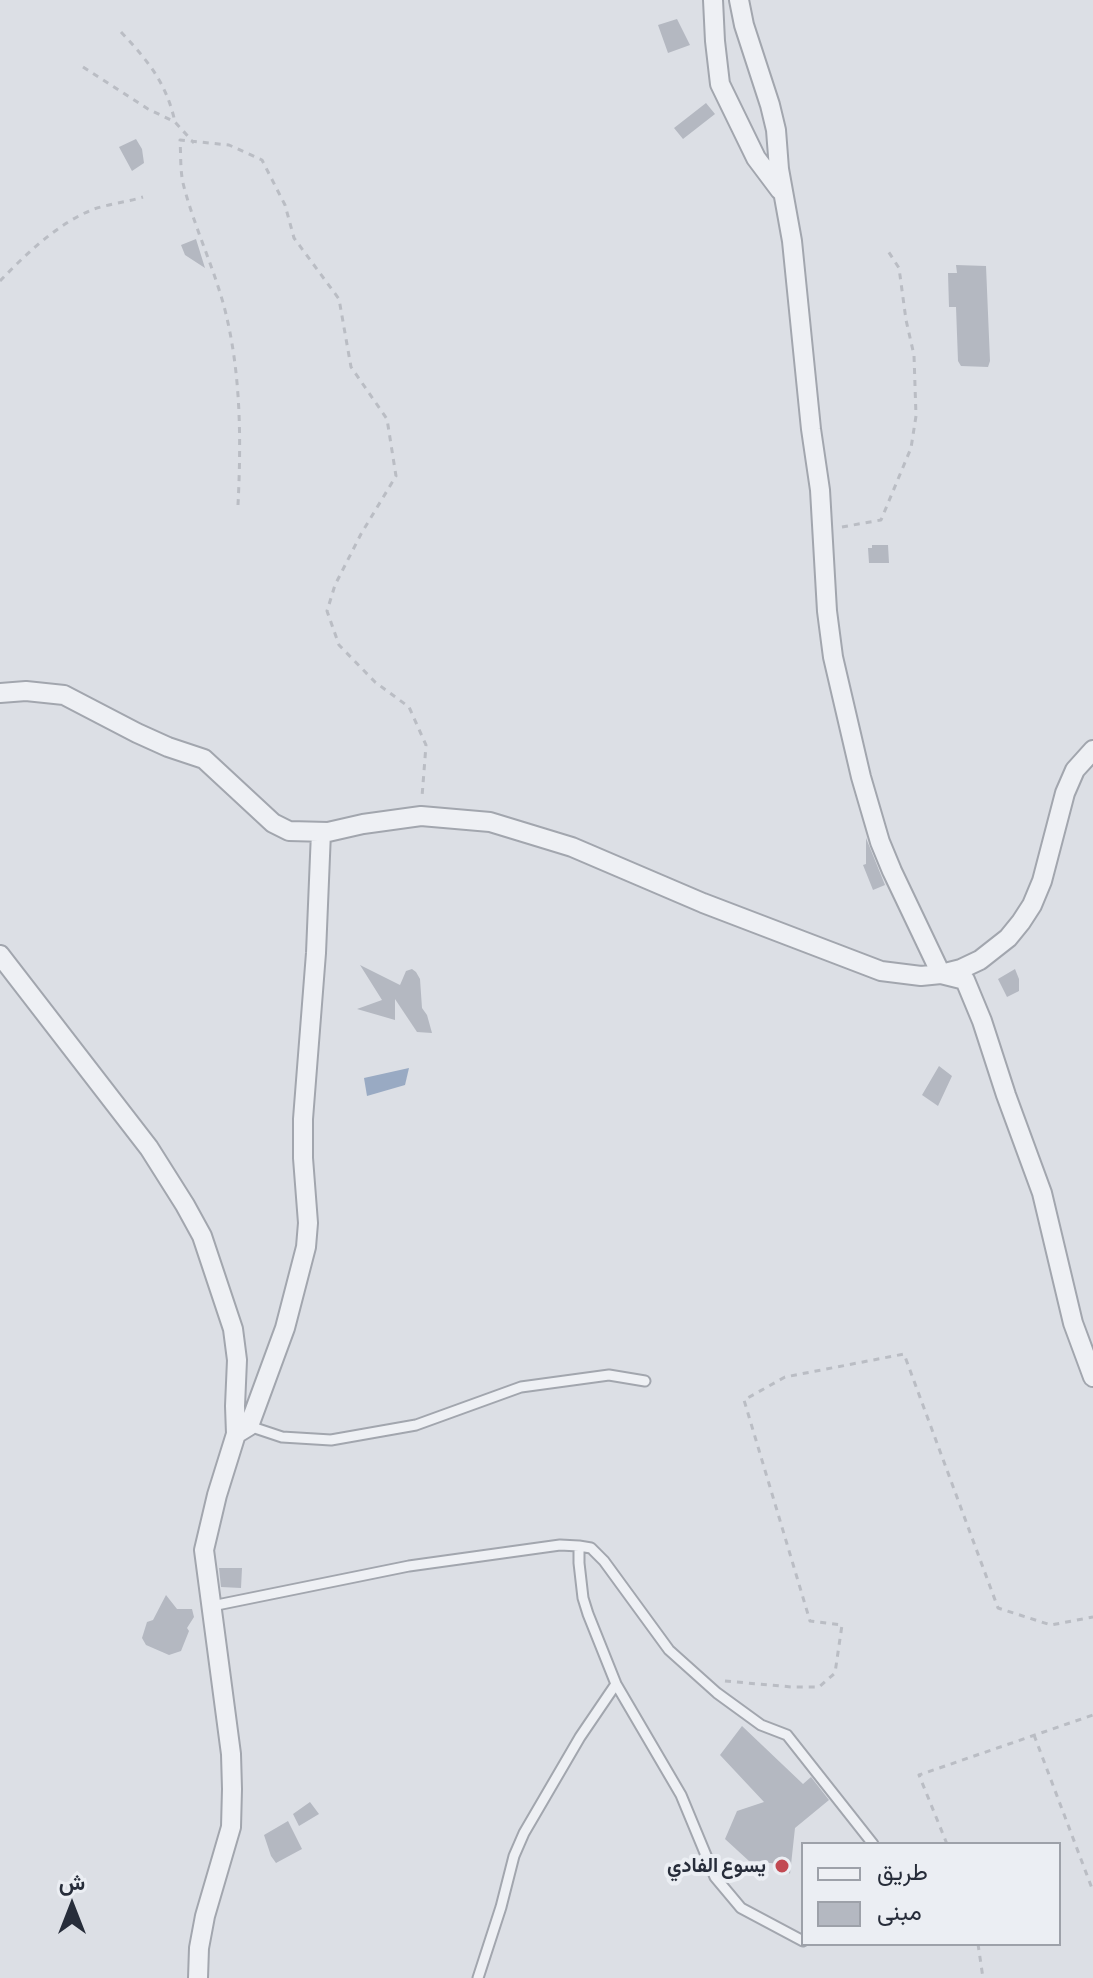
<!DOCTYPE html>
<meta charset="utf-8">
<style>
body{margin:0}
#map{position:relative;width:1093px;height:1978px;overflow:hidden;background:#dcdfe5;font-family:"Asap Condensed",Vazirmatn,sans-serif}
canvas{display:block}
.legend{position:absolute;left:801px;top:1842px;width:260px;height:104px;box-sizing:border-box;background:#ebeef3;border:2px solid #9da1a9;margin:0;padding:10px 14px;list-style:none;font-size:24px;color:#272d3a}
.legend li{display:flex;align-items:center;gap:16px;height:40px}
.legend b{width:40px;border:2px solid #9da1a9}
.north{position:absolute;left:32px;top:1866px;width:80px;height:80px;-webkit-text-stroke:6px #ebeef3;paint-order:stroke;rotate:0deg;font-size:22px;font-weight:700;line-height:32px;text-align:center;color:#272d3a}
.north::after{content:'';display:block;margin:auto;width:28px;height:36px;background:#272d3a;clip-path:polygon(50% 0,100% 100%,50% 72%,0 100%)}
</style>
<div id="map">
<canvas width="1093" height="1978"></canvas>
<ul class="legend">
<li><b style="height:10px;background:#eef0f4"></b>طريق</li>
<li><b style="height:22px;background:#b4b8c1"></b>مبنى</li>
</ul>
<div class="north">ش</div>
</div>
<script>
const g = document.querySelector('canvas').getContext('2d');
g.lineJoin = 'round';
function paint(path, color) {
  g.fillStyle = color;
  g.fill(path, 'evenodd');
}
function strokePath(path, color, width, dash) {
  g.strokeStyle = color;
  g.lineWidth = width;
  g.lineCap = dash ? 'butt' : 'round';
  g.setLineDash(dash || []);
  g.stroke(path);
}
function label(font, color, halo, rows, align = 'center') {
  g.font = font + ' "Asap Condensed",Vazirmatn,sans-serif';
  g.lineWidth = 8;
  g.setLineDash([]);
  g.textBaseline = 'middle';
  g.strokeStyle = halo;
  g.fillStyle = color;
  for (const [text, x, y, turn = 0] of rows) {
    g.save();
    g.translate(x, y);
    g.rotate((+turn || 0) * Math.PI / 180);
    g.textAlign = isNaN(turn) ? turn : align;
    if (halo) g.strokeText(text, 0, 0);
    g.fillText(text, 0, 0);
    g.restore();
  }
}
const water = new Path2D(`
 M 409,1068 L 405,1085 L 367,1096 L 364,1078 Z`);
const building = new Path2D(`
 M 677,19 L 690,45 L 668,53 L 658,25 Z
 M 706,103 L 715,114 L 683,139 L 674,128 Z
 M 136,139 L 142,149 L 144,163 L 132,171 L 119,147 Z
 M 196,239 L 205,268 L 185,255 L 181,245 Z
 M 956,265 L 986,266 L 990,361 L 988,367 L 961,366 L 958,361 L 956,307 L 949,307 L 948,273 L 957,273 Z
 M 872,545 L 888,545 L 889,563 L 869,563 L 868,548 L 872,548 Z
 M 866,838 L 885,885 L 873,890 L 863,865 L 866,864 Z
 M 360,965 L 400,985 L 406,971 L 412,969 L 416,972 L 420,979 L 422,1008 L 427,1015 L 432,1033 L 417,1032 L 395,999 L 395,1020 L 357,1009 L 382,1000 Z
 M 1015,969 L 1019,979 L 1019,991 L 1007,997 L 998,979 Z
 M 939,1066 L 952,1076 L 938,1106 L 922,1095 Z
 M 219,1568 L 242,1568 L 241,1588 L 221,1587 Z
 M 166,1595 L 177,1609 L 192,1609 L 194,1617 L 187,1628 L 189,1631 L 181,1651 L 169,1655 L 146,1645 L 142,1638 L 147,1622 L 153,1620 Z
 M 742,1726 L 803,1784 L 811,1777 L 829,1800 L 795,1828 L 790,1874 L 781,1864 L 749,1861 L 725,1839 L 737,1811 L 764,1802 L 720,1755 Z
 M 310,1802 L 319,1814 L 299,1826 L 293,1814 Z
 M 288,1821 L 302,1849 L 276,1863 L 271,1856 L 264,1835 Z`);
const path = new Path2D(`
 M 121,32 C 148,61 166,82 175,122
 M 83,67 L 148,109 L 175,122 L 194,143
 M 0,281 C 26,254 58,223 94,209 C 109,204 127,202 143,197
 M 238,505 C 241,445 241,382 228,323 C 218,275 195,231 183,183 C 180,169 181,154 180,140 L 229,145 L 262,160 L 285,205 L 294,238 L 339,299 L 351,367 L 387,419 L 396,476 L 361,534 L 335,585 L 327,611 L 339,645 L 375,682 L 409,707 L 426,745 L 422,797
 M 842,527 L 881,520 L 911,448 L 916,416 L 914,355 L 906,320 L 899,268 L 888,251
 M 725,1681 L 792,1687 L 819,1687 L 835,1673 L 842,1625 L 810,1621 L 744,1400 L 785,1377 L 904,1354 L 998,1608 L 1051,1625 L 1093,1617
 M 1034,1735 L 1093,1891
 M 947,1844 L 919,1775 L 1093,1715
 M 978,1944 L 983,1978`);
const service = new Path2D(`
 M 249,1426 L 282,1437 L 331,1440 L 416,1425 L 521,1387 L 609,1375 L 645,1381
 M 579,1546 L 591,1548 L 604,1561 L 669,1650 L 717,1693 L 761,1725 L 787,1735 L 873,1844
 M 212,1606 L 409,1566 L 560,1545 L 579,1546 L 579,1563 L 583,1598 L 588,1614 L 616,1684 L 681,1795 L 715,1877 L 741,1908 L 803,1941
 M 478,1978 L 501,1907 L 514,1856 L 524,1833 L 580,1737 L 616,1684`);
const minor = new Path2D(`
 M 713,0 L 715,41 L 720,84 L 756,158 L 780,190
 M 739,0 L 744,25 L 770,105 L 776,130 L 779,169 L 792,241 L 811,429 L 820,490 L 827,611 L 833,657 L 861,777 L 880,842 L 892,871 L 941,974 L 965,980 L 982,1021 L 1006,1095 L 1042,1193 L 1073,1323 L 1093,1377
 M 0,693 L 26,691 L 64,695 L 137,733 L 168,747 L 204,759 L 273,823 L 289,831 L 328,832 L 363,824 L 421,816 L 490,822 L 572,847 L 703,903 L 881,971 L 921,976 L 941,974 L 961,969 L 980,960 L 1008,938 L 1021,922 L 1032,905 L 1042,881 L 1065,793 L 1075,770 L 1093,750
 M 0,955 L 149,1148 L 185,1205 L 202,1236 L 233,1329 L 237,1360 L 235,1406 L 236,1434 L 217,1495 L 204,1550 L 231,1754 L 232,1789 L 231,1827 L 205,1916 L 199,1948 L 198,1978
 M 236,1434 L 249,1426 L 285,1328 L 306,1247 L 308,1223 L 303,1158 L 303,1119 L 316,953 L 321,832`);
const markers = [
 [782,1866,8,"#c24952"]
];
const poiNames = [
 ["يسوع الفادي",766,1866]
];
paint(water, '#99aac3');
paint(building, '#b4b8c1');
strokePath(service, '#a2a6ae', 13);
strokePath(minor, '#a2a6ae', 22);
strokePath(path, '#babdc4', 3, [6, 6]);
strokePath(service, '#eef0f4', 9);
strokePath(minor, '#eef0f4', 18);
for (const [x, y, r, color] of markers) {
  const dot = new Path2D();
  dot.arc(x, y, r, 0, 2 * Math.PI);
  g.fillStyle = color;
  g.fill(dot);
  strokePath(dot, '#ebeef3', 3);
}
label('bold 20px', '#272d3a', '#ebeef3', poiNames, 'right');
</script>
